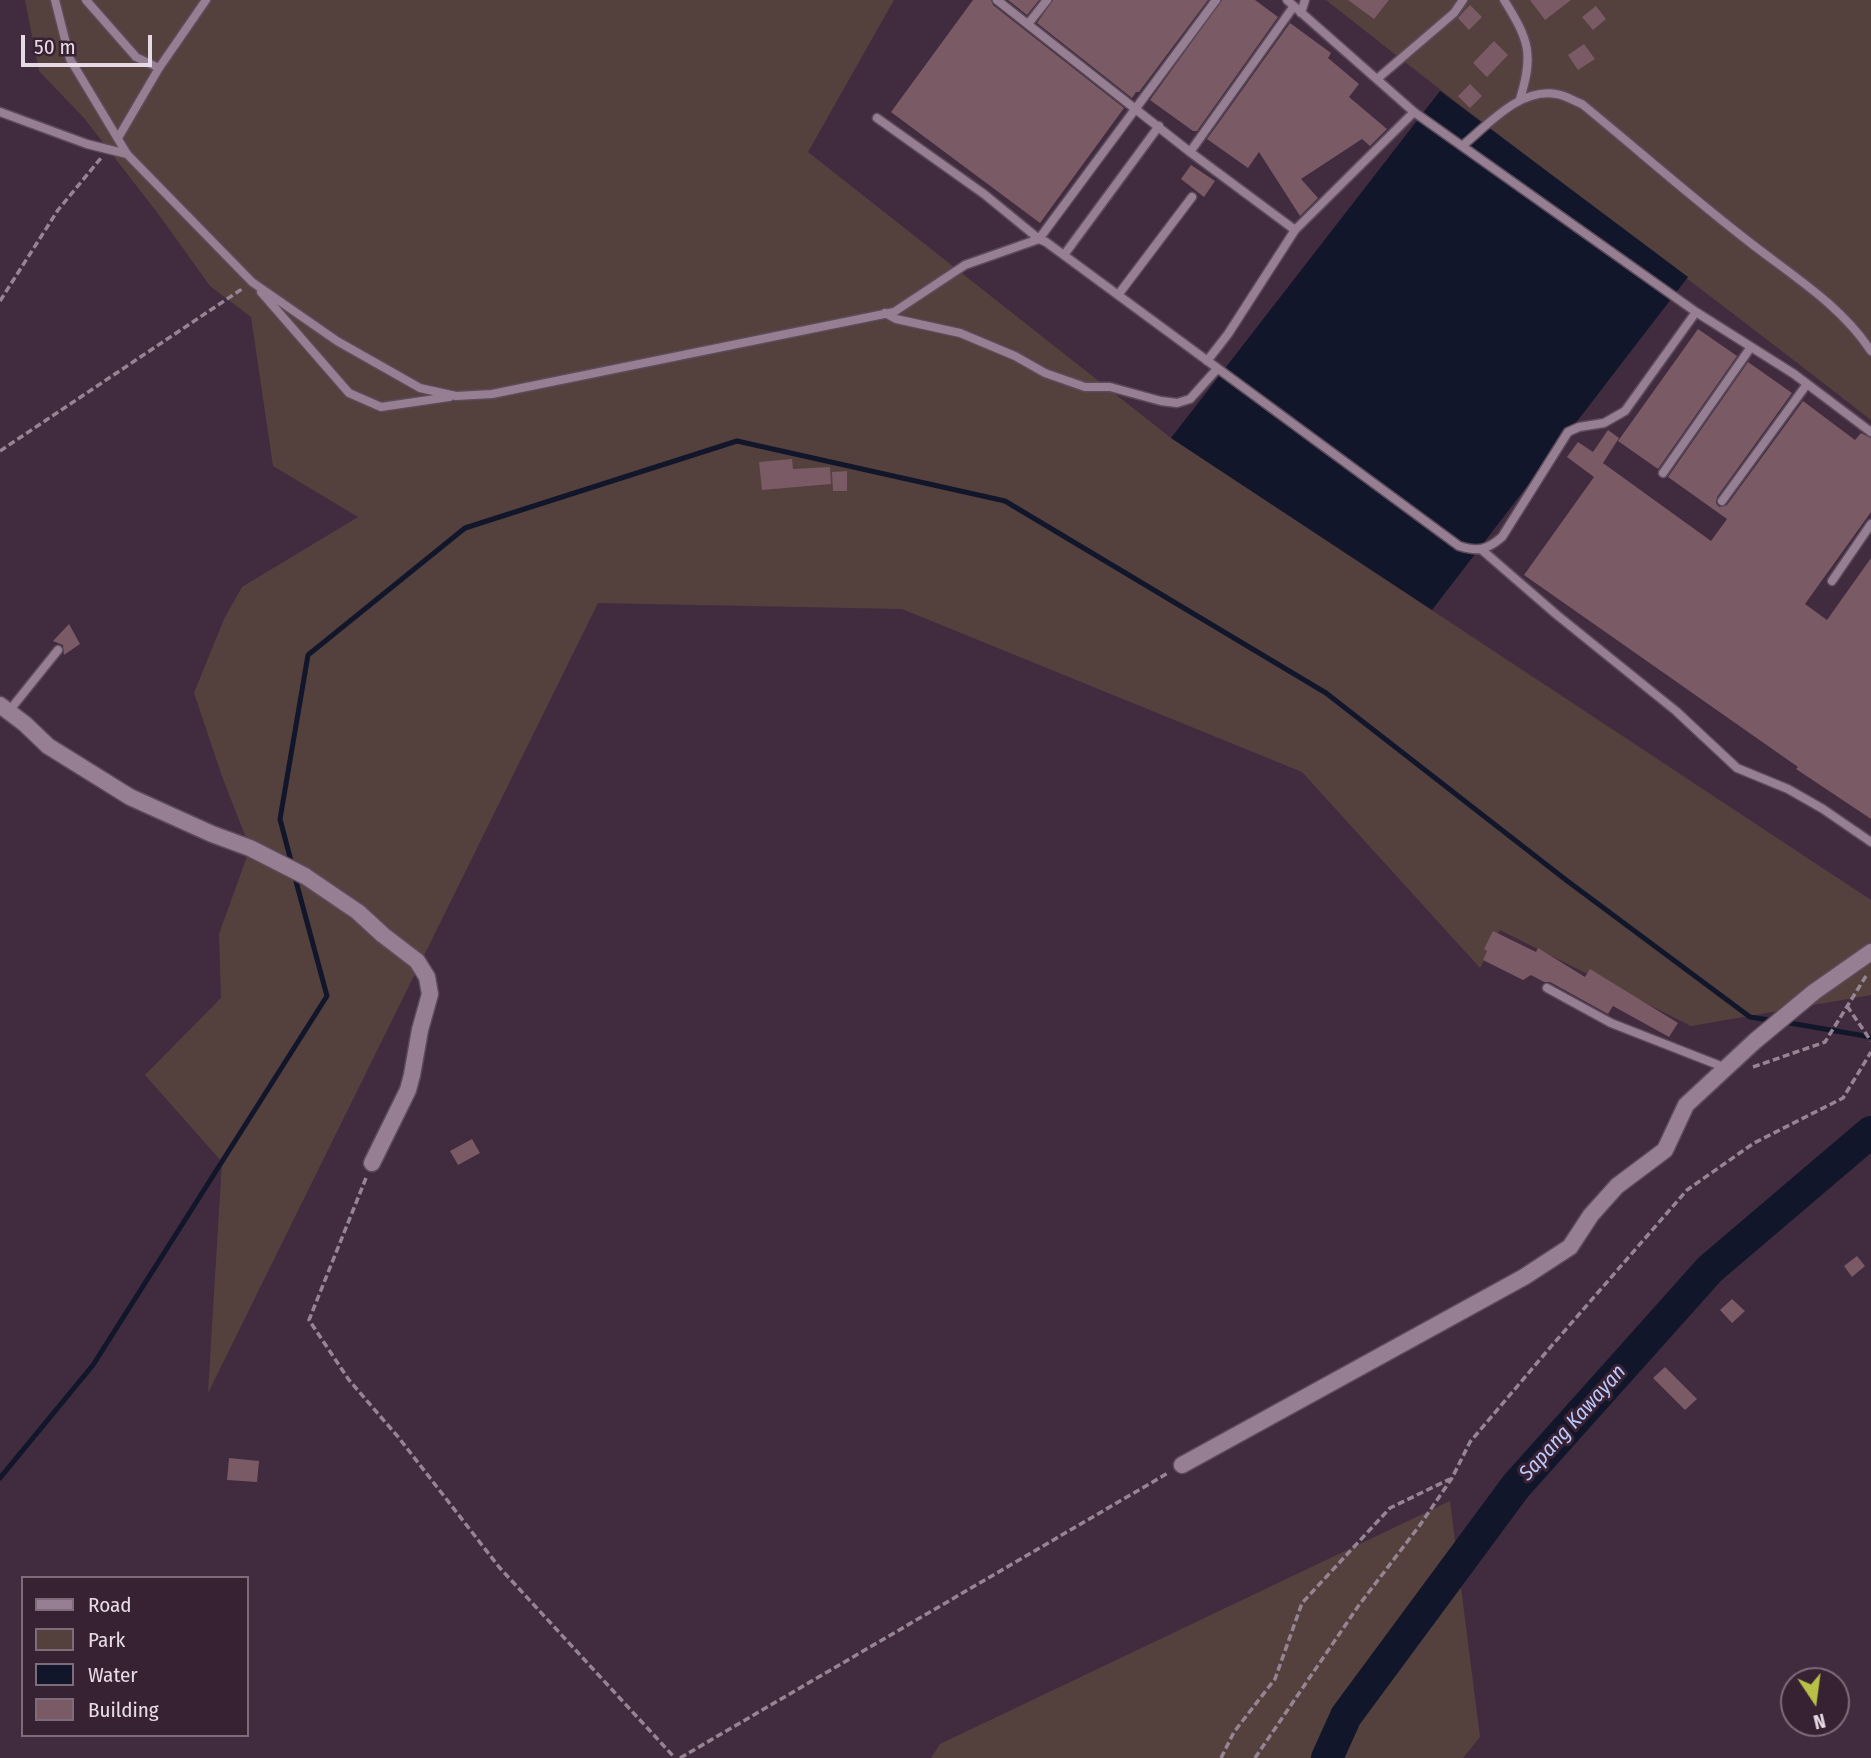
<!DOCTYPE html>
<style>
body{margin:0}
#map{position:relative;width:1871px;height:1758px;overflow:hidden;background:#402c3e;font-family:"Fira Sans Condensed",sans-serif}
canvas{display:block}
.legend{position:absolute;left:21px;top:1576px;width:228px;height:161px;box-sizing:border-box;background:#362233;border:2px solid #7d6c7a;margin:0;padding:9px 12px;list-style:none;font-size:21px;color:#e7dae5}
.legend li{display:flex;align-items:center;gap:14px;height:35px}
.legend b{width:35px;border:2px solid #7d6c7a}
.north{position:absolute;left:1780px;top:1667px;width:70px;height:70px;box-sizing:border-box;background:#362233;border:2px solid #7d6c7a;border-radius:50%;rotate:167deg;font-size:19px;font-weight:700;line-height:28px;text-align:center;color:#e7dae5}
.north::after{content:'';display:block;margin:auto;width:24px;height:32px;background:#b9c046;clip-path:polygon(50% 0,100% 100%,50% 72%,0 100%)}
.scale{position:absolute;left:21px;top:35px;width:131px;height:32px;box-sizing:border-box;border:4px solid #e7dae5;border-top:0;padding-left:9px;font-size:21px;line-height:24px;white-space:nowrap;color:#e7dae5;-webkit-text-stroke:5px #362233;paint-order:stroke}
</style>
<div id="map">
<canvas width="1871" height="1758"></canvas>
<ul class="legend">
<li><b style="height:9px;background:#967e93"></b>Road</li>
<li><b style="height:19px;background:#54413e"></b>Park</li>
<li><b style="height:19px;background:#12162b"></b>Water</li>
<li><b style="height:19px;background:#7a5a64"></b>Building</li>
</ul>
<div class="north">N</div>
<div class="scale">50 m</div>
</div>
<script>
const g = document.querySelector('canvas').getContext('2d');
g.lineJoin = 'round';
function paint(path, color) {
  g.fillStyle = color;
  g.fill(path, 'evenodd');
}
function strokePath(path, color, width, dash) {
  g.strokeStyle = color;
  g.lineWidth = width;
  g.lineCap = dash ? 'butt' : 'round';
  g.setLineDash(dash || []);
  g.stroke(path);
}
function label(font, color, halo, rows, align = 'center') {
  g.font = font + ' "Fira Sans Condensed",sans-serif';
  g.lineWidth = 6;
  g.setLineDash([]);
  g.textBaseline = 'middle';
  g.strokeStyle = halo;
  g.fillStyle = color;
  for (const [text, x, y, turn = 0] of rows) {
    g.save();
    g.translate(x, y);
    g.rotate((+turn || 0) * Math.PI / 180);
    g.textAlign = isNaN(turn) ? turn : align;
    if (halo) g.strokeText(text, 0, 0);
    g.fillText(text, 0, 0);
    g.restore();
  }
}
const green = new Path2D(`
 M 25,0 L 894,0 L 808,152 L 1171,438 L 1871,900 L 1871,995 L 1691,1026 L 1500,930 L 1480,968 L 1302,772 L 902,609 L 598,603 L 208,1393 L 222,1162 L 145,1075 L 221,998 L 219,934 L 250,848 L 223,779 L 194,693 L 224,619 L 242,587 L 358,517 L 273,466 L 251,317 L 210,286 L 159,215 L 84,118 L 39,71 Z
 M 1326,0 L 1871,0 L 1871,420 C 1690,279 1506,143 1326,0 Z
 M 1450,1501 L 1480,1737 L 1463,1758 L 931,1758 L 940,1744 Z`);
const water = new Path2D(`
 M 1440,91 L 1688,277 L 1432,610 L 1171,438 Z`);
const stream = new Path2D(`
 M 292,865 L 280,819 L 308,655 L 465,528 L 737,441 L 1005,501 L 1326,693 L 1566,880 L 1750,1017 L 1775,1021
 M 1784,1022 L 1871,1037
 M 0,1478 L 93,1365 L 327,996 L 294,874`);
const river = new Path2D(`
 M 1327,1758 L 1346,1716 L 1516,1486 L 1710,1269 L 1871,1132`);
const building = new Path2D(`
 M 973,0 L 991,0 L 993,5 L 1124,108 L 1040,223 L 891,112 Z
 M 1008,0 L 1039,0 L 1027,15 Z
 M 1053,0 L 1208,0 L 1139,92 L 1136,92 L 1132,98 L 1037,23 Z
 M 1222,0 L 1255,0 L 1278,17 L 1197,131 L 1193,131 L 1150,100 Z
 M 1348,0 L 1389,0 L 1374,19 Z
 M 1530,0 L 1571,0 L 1545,20 Z
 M 1470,5 L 1482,17 L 1469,30 L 1458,18 Z
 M 1596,6 L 1606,19 L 1593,30 L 1582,17 Z
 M 1290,23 L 1331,53 L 1328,58 L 1359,84 L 1349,97 L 1387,129 L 1370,146 L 1362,139 L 1301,179 L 1318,198 L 1300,216 L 1259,152 L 1248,168 L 1207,139 Z
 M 1494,41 L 1508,55 L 1487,77 L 1473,63 Z
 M 1584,44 L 1595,59 L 1578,70 L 1568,55 Z
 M 1470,84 L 1482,96 L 1470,108 L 1458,96 Z
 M 1191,165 L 1215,181 L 1204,197 L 1181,179 Z
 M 1698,329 L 1737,356 L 1658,469 L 1618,441 Z
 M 1748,362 L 1792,393 L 1717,497 L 1716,503 L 1719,507 L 1727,505 L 1803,401 L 1855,440 L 1861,433 L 1871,438 L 1871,512 L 1805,604 L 1827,620 L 1871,558 L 1871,819 L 1796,769 L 1798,767 L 1524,575 L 1594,477 L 1567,457 L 1578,442 L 1593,452 L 1608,430 L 1619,438 L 1603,463 L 1711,541 L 1727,519 L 1668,477 Z
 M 792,459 L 793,469 L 830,467 L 831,484 L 762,490 L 759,462 Z
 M 847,471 L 847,491 L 833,491 L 832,472 Z
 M 69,624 L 80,644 L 64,655 L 63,645 L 53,641 Z
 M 1493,931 L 1536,952 L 1538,948 L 1585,977 L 1590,969 L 1678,1023 L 1669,1037 L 1613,1006 L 1608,1014 L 1550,982 L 1544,982 L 1531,975 L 1523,980 L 1483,960 L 1487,951 L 1484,949 Z
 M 472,1139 L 480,1153 L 458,1165 L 450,1151 Z
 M 1857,1256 L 1865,1266 L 1852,1277 L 1844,1266 Z
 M 1732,1299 L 1745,1311 L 1732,1323 L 1720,1310 Z
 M 1665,1367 L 1697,1399 L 1685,1410 L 1653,1378 Z
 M 229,1458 L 259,1461 L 257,1482 L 227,1480 Z`);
const path = new Path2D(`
 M 0,301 L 58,210 L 101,158
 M 0,451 L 242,289
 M 1847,1006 L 1871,1041
 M 1753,1067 L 1825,1042 L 1866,976
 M 366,1178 L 309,1320 L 349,1380 L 399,1438 L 499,1567 L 675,1758
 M 680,1758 L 1168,1473
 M 1221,1758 L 1234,1732 L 1275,1679 L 1302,1603 L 1390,1508 L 1450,1479
 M 1255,1758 L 1359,1605 L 1420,1525 L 1452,1478 L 1470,1442 L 1548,1350 L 1687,1190 L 1754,1143 L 1843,1098 L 1871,1052`);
const service = new Path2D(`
 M 55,0 L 70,59 L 127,154 L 252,282 L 337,341 L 420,388 L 456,396 L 492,394 L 894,312 L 965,265 L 1039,239 L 1046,242 L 1459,546 C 1478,552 1487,550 1502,537 L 1568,432 L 1579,427 L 1604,423 L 1625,411 L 1696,312
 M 86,0 L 136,57 L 159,68 L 206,0
 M 997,0 L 1190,152 L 1295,230 L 1414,112
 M 1287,0 L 1414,112 L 1696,312 L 1794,374 L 1871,432
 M 1504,0 C 1529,40 1534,54 1520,99
 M 1301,13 L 1305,0
 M 1028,24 L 1047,0
 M 1377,79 L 1454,13 L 1463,0
 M 0,112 L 87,144 L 127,154
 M 877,118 L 984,194 L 1039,239 L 1216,0
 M 118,138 L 159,68
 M 1462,146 C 1488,125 1519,88 1556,94 C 1565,95 1574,101 1582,104 C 1637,149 1691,197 1748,241 C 1791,275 1840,304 1871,351
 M 1190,152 L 1294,6
 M 1064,255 L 1159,126
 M 261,292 L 349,393 L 381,407 L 449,397
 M 1118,295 L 1192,197
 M 885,313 L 896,319 L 960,333 L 1015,356 L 1045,373 L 1085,387 L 1110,387 L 1161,401 L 1177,403 L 1190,399 L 1217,369
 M 1207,361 L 1228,334 L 1295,230
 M 1663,473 L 1751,347
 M 1722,501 L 1807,384
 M 1482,550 L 1557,615 L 1676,711 L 1737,768 L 1788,789 L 1823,809 L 1871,842
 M 1832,581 L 1871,524
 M 9,711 L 58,650
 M 1547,988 L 1611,1023 L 1726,1068`);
const minor = new Path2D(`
 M 0,705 L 25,724 L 48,746 L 130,797 L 212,834 L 250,848 L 305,876 L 358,912 L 383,935 L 417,961 L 427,977 L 430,994 L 420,1030 L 412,1075 L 408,1090 L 372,1163
 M 1182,1465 L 1524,1277 L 1570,1247 L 1591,1215 L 1617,1186 L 1665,1150 L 1686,1105 L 1755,1041 L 1814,992 L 1871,952`);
const waterNames = [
 ["Sapang Kawayan",1573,1423,-48]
];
paint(green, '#54413e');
paint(water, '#12162b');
strokePath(stream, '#12162b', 5);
strokePath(river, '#12162b', 32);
paint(building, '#7a5a64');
strokePath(service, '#5c4b5a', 11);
strokePath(minor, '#5c4b5a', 19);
strokePath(path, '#958493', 3.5, [7, 3.5]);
strokePath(service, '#967e93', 8);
strokePath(minor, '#967e93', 16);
label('italic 21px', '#bdc9fd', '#362233', waterNames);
</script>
